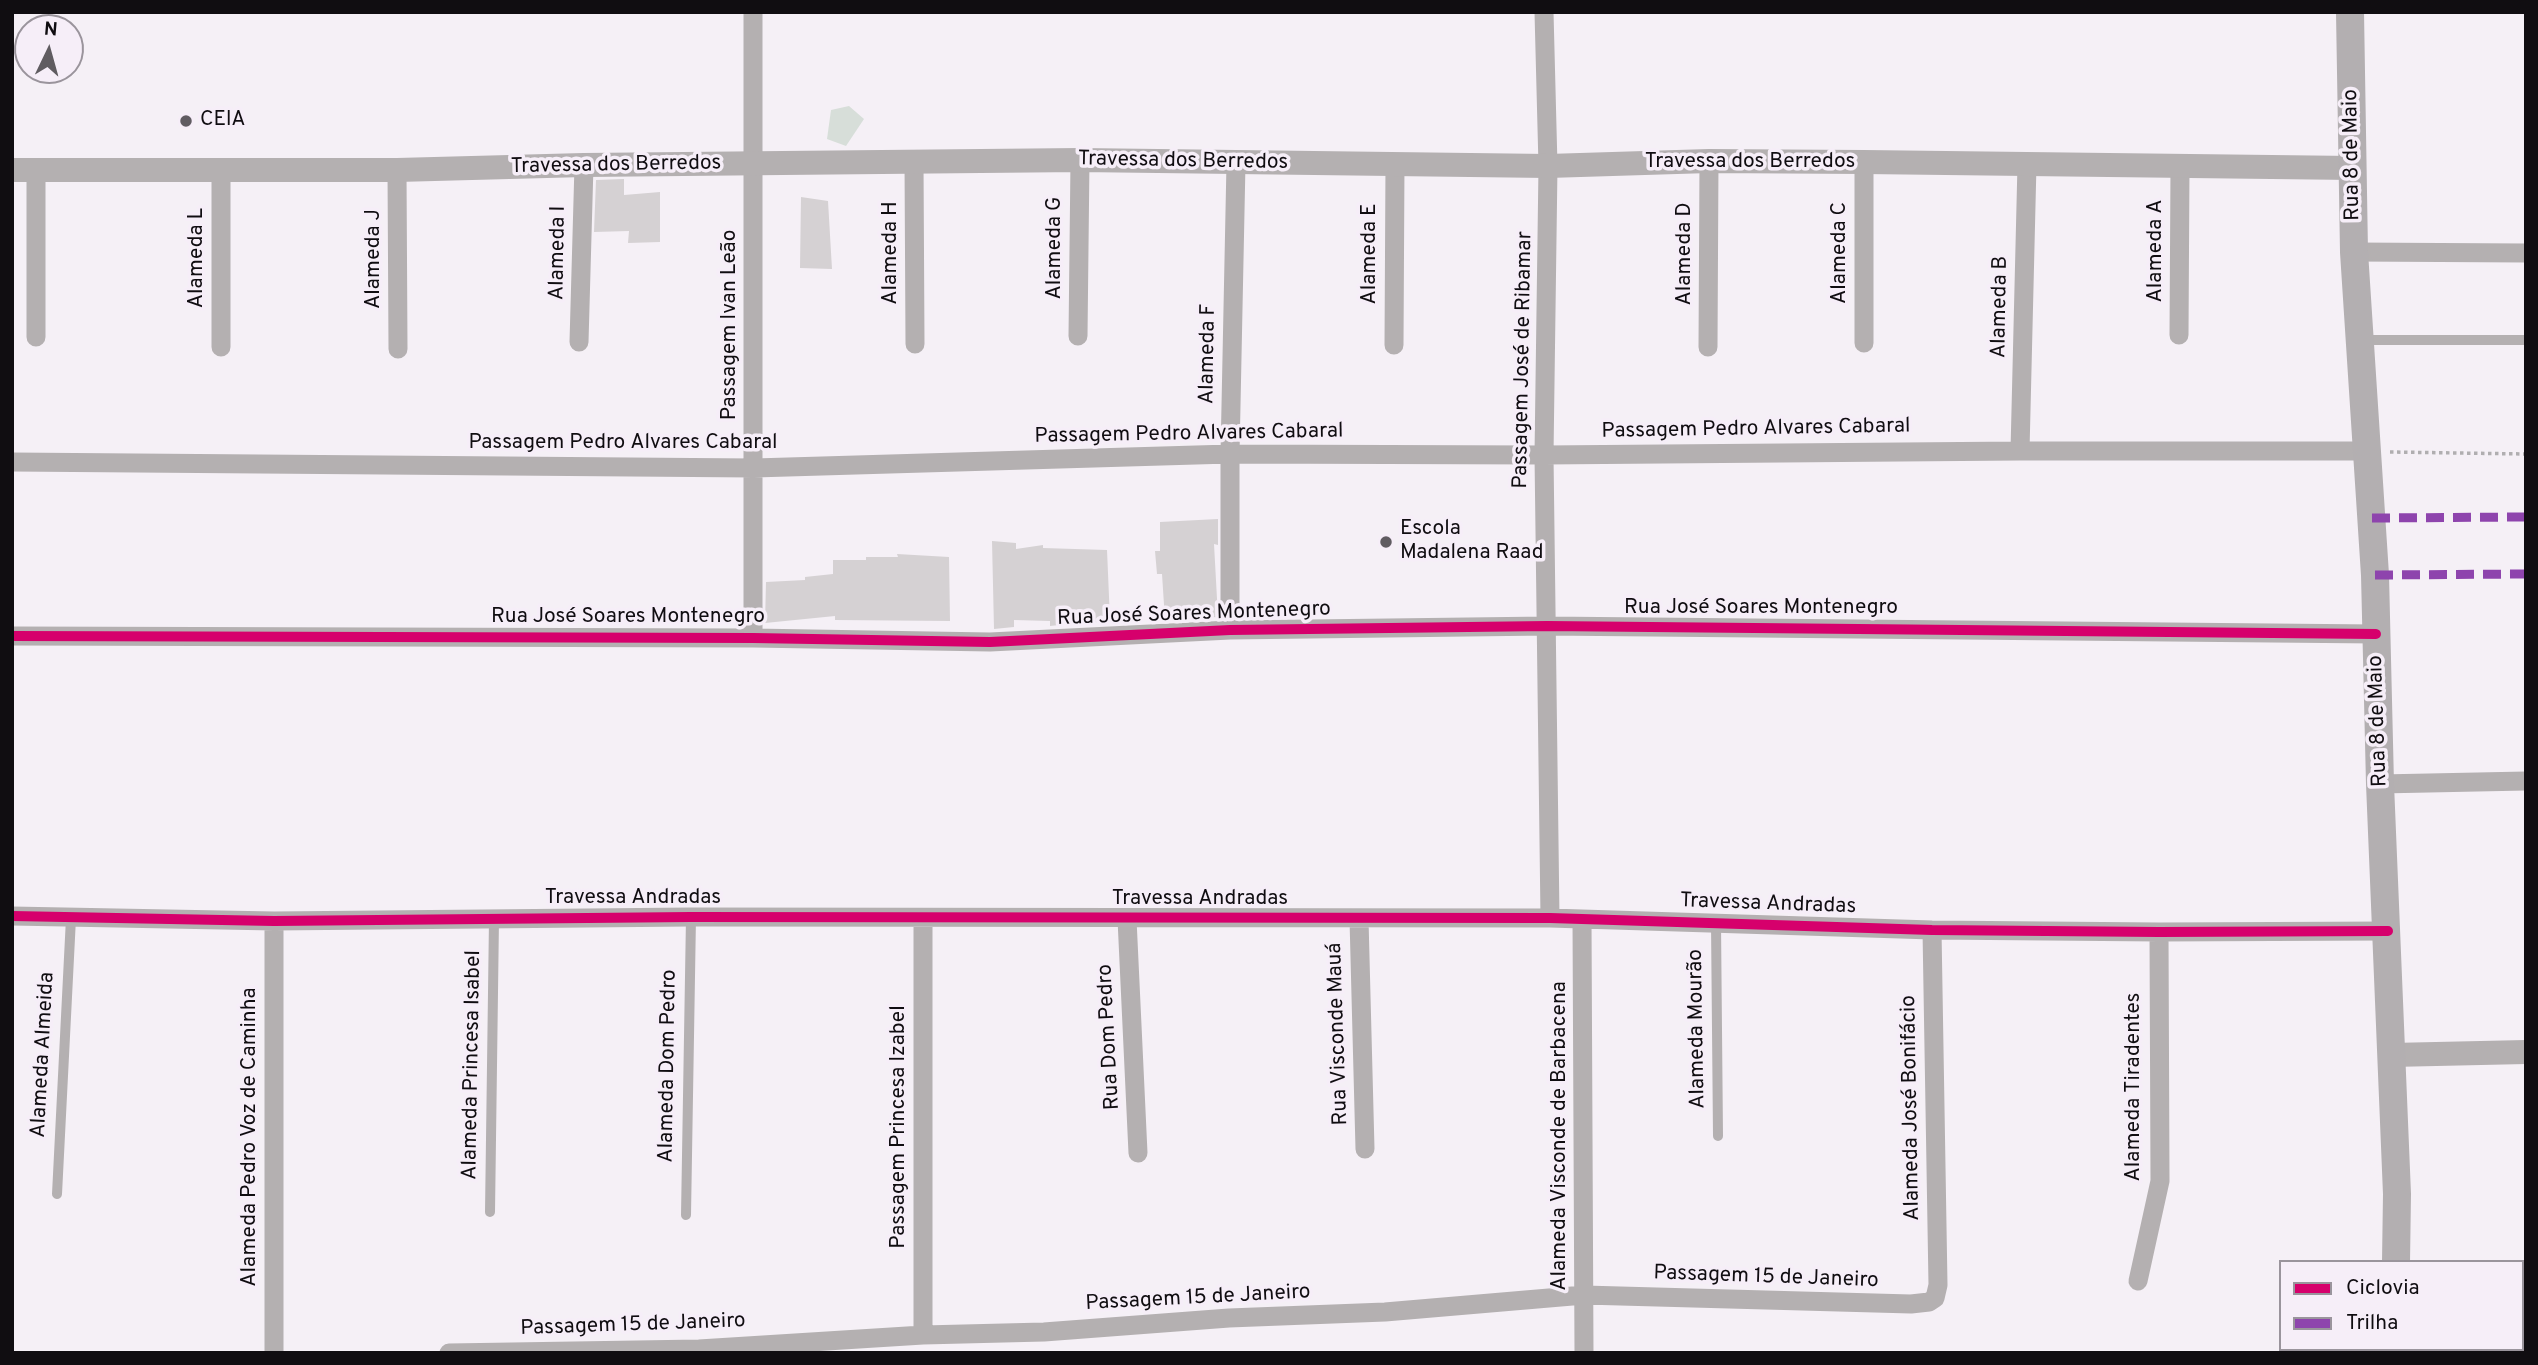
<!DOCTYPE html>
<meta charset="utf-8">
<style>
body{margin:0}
#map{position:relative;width:2538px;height:1365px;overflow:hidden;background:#f5f0f6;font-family:Overpass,sans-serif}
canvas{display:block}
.frame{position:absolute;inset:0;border:14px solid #100d11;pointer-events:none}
.legend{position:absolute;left:2279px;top:1260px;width:245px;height:91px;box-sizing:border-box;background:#f6eef8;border:2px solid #9a949c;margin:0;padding:9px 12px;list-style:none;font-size:21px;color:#100d11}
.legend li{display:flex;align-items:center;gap:14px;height:35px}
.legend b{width:35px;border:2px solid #9a949c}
.north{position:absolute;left:14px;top:14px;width:70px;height:70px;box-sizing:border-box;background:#f6eef8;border:2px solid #9a949c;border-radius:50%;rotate:5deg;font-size:19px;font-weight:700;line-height:28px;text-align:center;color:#100d11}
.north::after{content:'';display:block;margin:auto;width:24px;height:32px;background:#605c61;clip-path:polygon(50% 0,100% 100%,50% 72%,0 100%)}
</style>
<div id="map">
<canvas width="2538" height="1365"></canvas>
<div class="frame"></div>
<ul class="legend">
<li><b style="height:9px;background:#d6006c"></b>Ciclovia</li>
<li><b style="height:9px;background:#8e44ad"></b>Trilha</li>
</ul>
<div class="north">N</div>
</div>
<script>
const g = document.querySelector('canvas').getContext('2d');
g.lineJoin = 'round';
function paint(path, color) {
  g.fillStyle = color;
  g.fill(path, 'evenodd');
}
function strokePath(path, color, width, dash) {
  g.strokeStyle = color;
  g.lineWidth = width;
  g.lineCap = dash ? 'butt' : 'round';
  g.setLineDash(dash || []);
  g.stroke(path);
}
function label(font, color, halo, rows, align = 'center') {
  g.font = font + ' Overpass,sans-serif';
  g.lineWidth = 7;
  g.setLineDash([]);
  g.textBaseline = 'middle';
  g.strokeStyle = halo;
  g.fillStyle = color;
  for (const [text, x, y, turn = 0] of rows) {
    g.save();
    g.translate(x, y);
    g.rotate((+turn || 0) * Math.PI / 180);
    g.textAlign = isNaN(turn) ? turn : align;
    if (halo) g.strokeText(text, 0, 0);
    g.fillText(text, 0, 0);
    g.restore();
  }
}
const green = new Path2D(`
 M 849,106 L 864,119 L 846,146 L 827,139 L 831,110 Z`);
const building = new Path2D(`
 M 624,179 L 624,195 L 660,192 L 660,242 L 628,243 L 629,231 L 594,232 L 596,180 Z
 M 801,197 L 828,201 L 832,269 L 800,268 Z
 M 1218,519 L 1218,545 L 1214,544 L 1218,617 L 1165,620 L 1162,574 L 1157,574 L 1155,551 L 1160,551 L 1160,522 Z
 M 992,541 L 1016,543 L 1016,549 L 1043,545 L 1043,548 L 1107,550 L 1110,620 L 1085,624 L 1085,622 L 1050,626 L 1050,621 L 1014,620 L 1014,627 L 994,629 Z
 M 897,554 L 949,557 L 950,621 L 835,620 L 835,616 L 765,623 L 766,582 L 805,580 L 805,577 L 833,574 L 833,560 L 866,560 L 866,557 L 898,557 Z`);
const path = new Path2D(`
 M 2390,452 L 2526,454`);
const service = new Path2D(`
 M 2364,340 L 2526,340
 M 1716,923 L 1718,1136
 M 57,1194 L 71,918
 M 490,1212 L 494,919
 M 686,1215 L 691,917`);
const minor = new Path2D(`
 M 1544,12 L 1548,166 L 1544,455 L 1550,918
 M 914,161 L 915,344
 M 1864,162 L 1864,343
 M 397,170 L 398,349
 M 2354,252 L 2526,253
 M 2179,335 L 2180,167
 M 1078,336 L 1080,160
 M 36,337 L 36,170
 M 579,342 L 584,165
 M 1394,345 L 1395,163
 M 221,347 L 221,169
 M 1708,347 L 1709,161
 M 2020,451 L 2027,164
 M 12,462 L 754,468 L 1230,454 L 1544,455 L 2020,451 L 2367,451
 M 1230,630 L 1230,454 L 1236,163
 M 12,636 L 753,638 L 990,642 L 1230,630 L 1547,626 L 2376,634
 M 753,638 L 753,12
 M 2380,784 L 2526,781
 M 12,916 L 274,921 L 691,917 L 1550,918 L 1932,930 L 2159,932 L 2388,931
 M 1127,919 L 1138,1153
 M 1359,919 L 1365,1149
 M 1582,919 L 1584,1353
 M 274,921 L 274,1353
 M 2138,1281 L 2160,1181 L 2159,932
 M 923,1335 L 923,918
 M 449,1353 L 699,1349 L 923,1335 L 1044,1332 L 1229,1318 L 1385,1312 L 1584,1295 L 1911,1304 L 1929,1302 L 1935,1298 L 1938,1285 L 1932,930`);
const tertiary = new Path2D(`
 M 12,170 L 397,170 L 584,165 L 1080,160 L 1548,166 L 1709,161 L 1864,162 L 2353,168
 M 2391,1055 L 2526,1052`);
const secondary = new Path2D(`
 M 2350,12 L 2354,252 L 2375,575 L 2380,784 L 2397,1194 L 2396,1262
 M 2394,1353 L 2395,1349`);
const quiet = new Path2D(`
 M 2372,518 L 2526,517
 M 2375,575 L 2526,574`);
const cycleway = new Path2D(`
 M 12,636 L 753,638 L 990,642 L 1230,630 L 1547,626 L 2376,634
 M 12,916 L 274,921 L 691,917 L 1550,918 L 1932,930 L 2159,932 L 2388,931`);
const markers = [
 [186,121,7,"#605c61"],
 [1386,542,7,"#605c61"]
];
const poiNames = [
 ["CEIA",200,121],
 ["Escola",1400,530],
 ["Madalena Raad",1400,554]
];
const streetNames = [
 ["Rua 8 de Maio",2353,155,-91],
 ["Travessa dos Berredos",1183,162,1],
 ["Travessa dos Berredos",1750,163],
 ["Travessa dos Berredos",616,166,-1],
 ["Alameda G",1056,248,-90],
 ["Alameda A",2157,251,-90],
 ["Alameda I",559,253,-89],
 ["Alameda H",892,253,-90],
 ["Alameda C",1841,253,-90],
 ["Alameda E",1371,254,-90],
 ["Alameda D",1686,254,-90],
 ["Alameda L",198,258,-90],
 ["Alameda J",375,259,-90],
 ["Alameda B",2001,307,-89],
 ["Passagem Ivan Leão",731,325,-90],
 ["Alameda F",1209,354,-89],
 ["Passagem José de Ribamar",1524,360,-89],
 ["Passagem Pedro Alvares Cabaral",1756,430,-1],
 ["Passagem Pedro Alvares Cabaral",1189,435,-1],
 ["Passagem Pedro Alvares Cabaral",623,444],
 ["Rua José Soares Montenegro",1761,609],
 ["Rua José Soares Montenegro",1194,615,-2],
 ["Rua José Soares Montenegro",628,618],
 ["Rua 8 de Maio",2379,721,-92],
 ["Travessa Andradas",633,899],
 ["Travessa Andradas",1200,900],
 ["Travessa Andradas",1768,905,2],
 ["Alameda Mourão",1698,1029,-91],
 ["Rua Visconde Mauá",1339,1034,-92],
 ["Rua Dom Pedro",1110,1037,-93],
 ["Alameda Almeida",44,1055,-87],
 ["Alameda Princesa Isabel",473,1065,-89],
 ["Alameda Dom Pedro",669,1066,-89],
 ["Alameda Tiradentes",2135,1087,-90],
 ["Alameda José Bonifácio",1912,1108,-91],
 ["Passagem Princesa Izabel",900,1127,-90],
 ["Alameda Visconde de Barbacena",1561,1136,-90],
 ["Alameda Pedro Voz de Caminha",251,1137,-90],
 ["Passagem 15 de Janeiro",1766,1278,2],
 ["Passagem 15 de Janeiro",1198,1299,-3],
 ["Passagem 15 de Janeiro",633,1326,-2]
];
paint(green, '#d7ded9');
paint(building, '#d5d1d3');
strokePath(path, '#b0aeb0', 3.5, [3.5, 3.5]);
strokePath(service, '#b4b0b1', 10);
strokePath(minor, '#b4b0b1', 19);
strokePath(tertiary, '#b4b0b1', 24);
strokePath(secondary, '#b3afb1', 28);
strokePath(quiet, '#8e44ad', 9, [18, 9]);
strokePath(cycleway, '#d6006c', 10);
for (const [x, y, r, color] of markers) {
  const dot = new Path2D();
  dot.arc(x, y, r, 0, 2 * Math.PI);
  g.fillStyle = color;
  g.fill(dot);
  strokePath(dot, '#f6eef8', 2.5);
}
label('21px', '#100d11', '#f6eef8', poiNames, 'left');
label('21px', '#100d11', '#f6eef8', streetNames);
</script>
